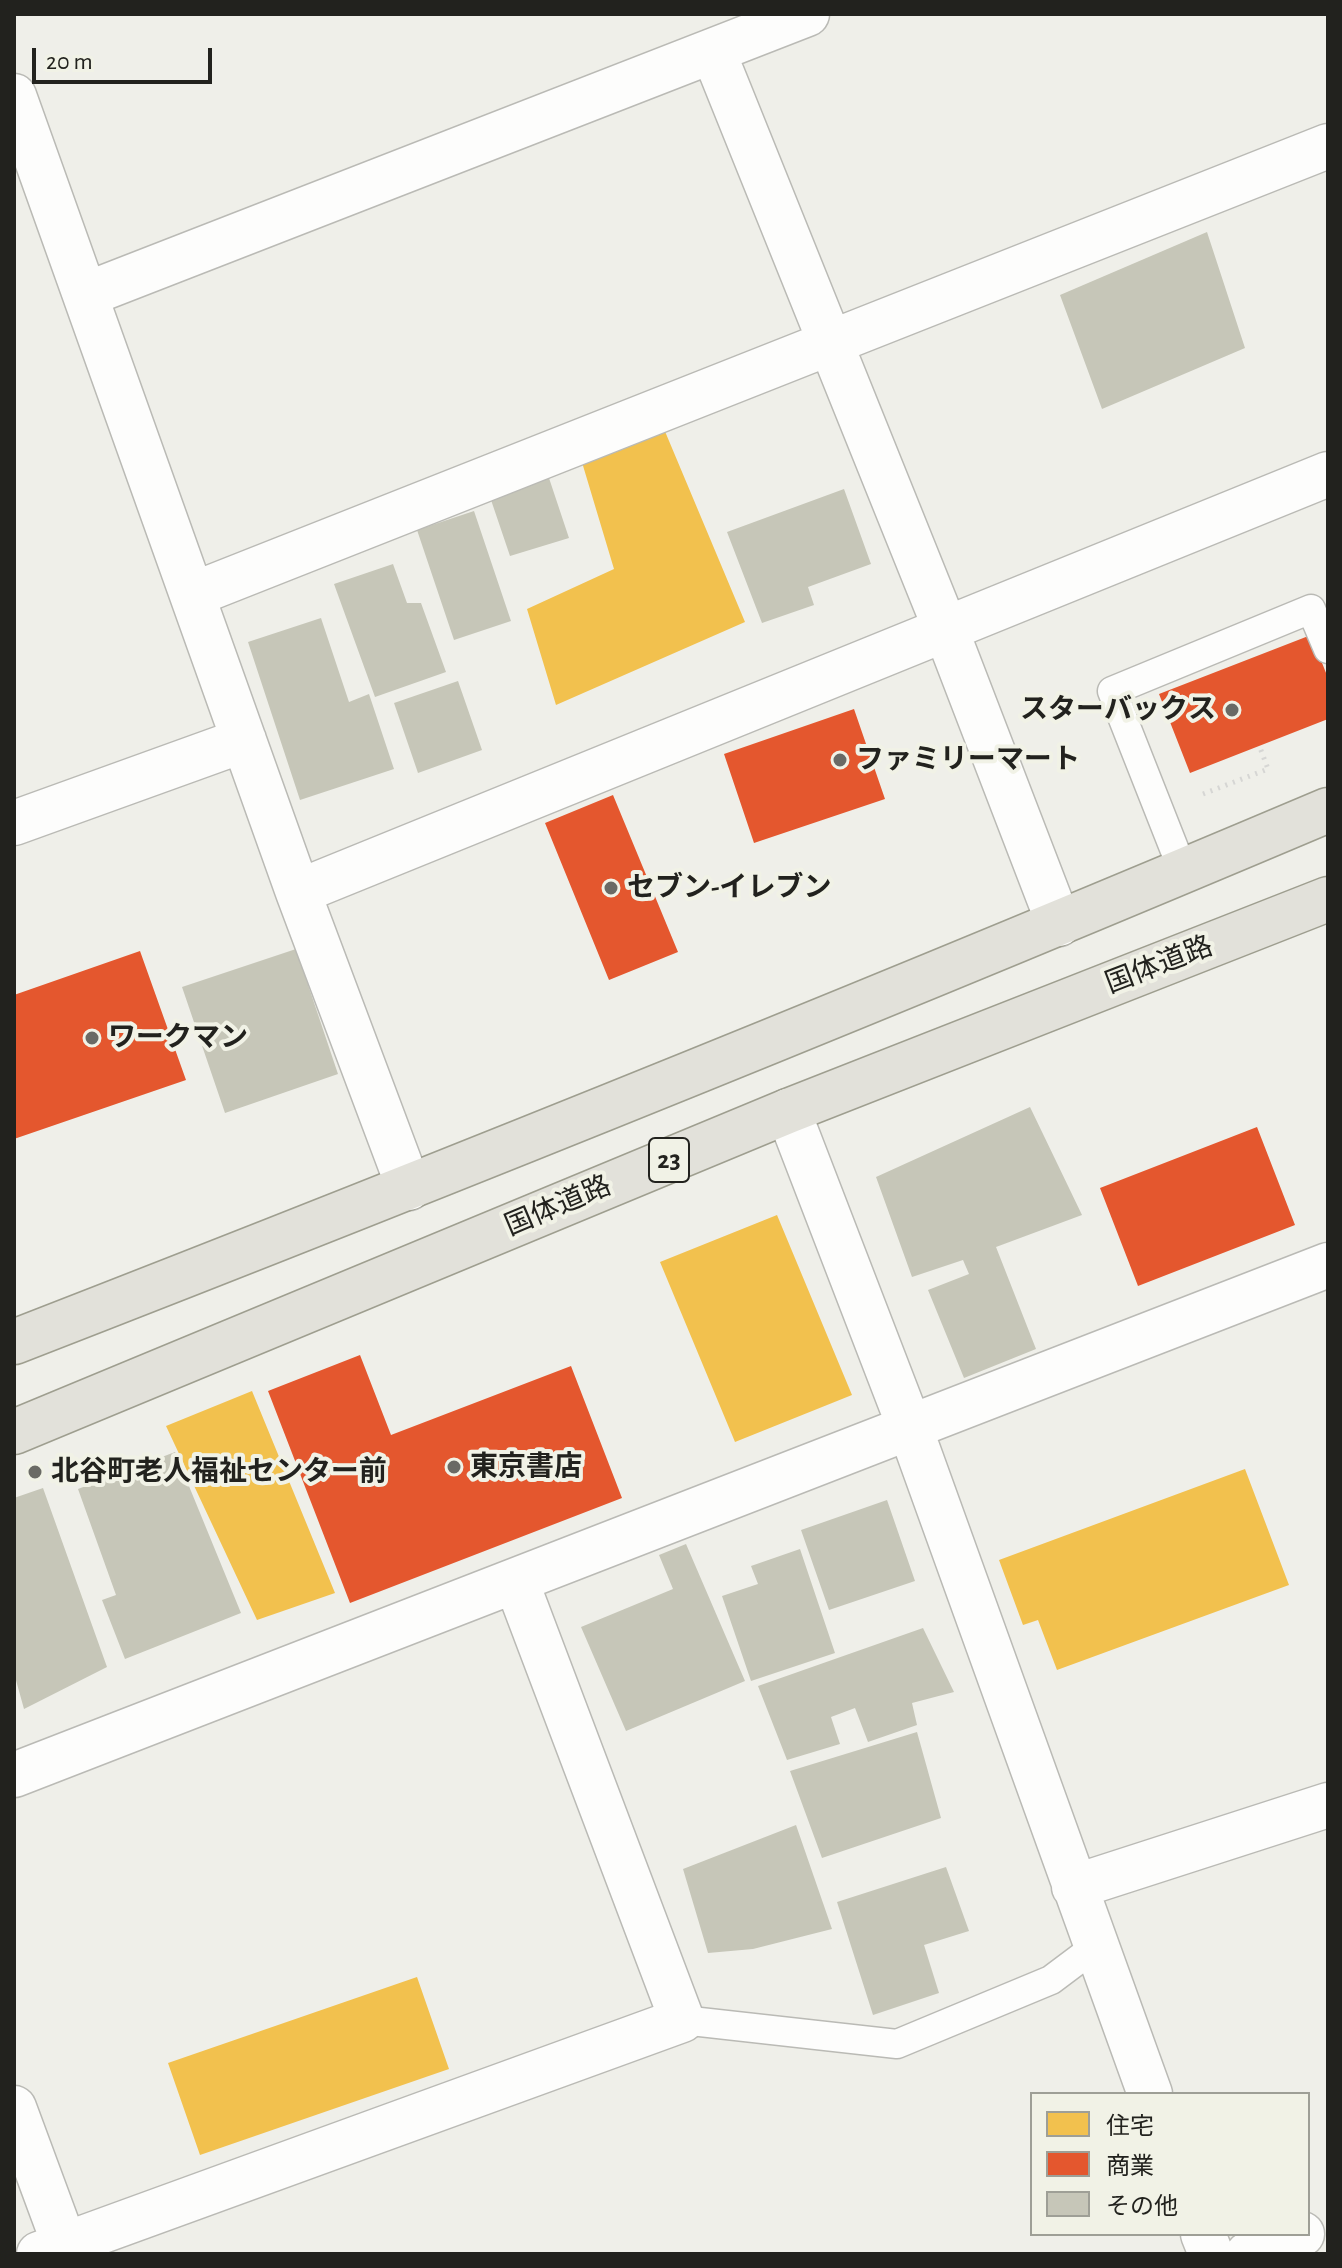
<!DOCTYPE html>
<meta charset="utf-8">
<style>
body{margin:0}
#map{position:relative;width:1342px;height:2268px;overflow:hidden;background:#efefe9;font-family:"Alegreya Sans","Noto Sans JP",sans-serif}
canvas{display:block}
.frame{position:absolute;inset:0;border:16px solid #22221e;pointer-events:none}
.legend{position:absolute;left:1030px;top:2092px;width:280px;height:144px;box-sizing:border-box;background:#f1f2e6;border:2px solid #9e9f96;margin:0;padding:10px 14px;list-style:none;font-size:24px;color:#22221e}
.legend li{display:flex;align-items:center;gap:16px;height:40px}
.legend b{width:40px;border:2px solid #9e9f96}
.scale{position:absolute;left:32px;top:48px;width:180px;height:36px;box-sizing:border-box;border:4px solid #22221e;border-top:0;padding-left:10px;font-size:24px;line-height:28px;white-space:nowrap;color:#22221e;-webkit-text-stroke:6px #f1f2e6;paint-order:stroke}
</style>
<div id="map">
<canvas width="1342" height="2268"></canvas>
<div class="frame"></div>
<ul class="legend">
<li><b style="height:22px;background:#f2c14e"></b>住宅</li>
<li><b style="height:22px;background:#e4572e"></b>商業</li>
<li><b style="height:22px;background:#c6c6b8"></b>その他</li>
</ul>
<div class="scale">20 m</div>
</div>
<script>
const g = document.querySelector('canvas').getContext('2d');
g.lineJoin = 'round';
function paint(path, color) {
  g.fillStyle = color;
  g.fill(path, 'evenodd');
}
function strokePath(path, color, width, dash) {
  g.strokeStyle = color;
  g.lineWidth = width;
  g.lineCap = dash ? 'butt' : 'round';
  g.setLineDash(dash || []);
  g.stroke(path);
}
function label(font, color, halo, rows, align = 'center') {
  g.font = font + ' "Alegreya Sans","Noto Sans JP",sans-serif';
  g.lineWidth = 8;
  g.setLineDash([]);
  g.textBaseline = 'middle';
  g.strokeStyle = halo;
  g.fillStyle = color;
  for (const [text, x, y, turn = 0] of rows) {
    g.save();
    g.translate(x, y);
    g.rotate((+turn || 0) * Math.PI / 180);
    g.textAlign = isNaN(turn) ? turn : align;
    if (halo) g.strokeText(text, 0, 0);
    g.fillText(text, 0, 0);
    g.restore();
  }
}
const homes = new Path2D(`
 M 664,429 L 745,622 L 556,705 L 527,609 L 614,569 L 581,459 Z
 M 777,1215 L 852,1395 L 735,1442 L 660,1262 Z
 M 252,1391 L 335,1593 L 257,1620 L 166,1426 Z
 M 1245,1469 L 1289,1585 L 1057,1670 L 1038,1620 L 1023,1625 L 999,1560 Z
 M 417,1977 L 449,2069 L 200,2155 L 168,2063 Z`);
const shops = new Path2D(`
 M 1311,635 L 1328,678 L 1328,719 L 1190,773 L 1159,694 Z
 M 854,709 L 885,799 L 754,843 L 724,754 Z
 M 613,795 L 678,952 L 609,980 L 545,823 Z
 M 140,951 L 186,1080 L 14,1139 L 14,995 Z
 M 1257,1127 L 1295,1225 L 1138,1286 L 1100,1188 Z
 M 360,1355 L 391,1435 L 571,1366 L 622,1498 L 350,1603 L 268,1391 Z`);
const building = new Path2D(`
 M 1207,232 L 1245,348 L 1102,409 L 1060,295 Z
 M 549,478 L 569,538 L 510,556 L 490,497 Z
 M 844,489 L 871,564 L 808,587 L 814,605 L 762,623 L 727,532 Z
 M 474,511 L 511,621 L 454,640 L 417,530 Z
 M 393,564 L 407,603 L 421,603 L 446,672 L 375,697 L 334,584 Z
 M 321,618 L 349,702 L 369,694 L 394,769 L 300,800 L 248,642 Z
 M 458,681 L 482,750 L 418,773 L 394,703 Z
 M 296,949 L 338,1074 L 225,1113 L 182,987 Z
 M 1030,1107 L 1082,1215 L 996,1247 L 1036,1349 L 964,1378 L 928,1290 L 969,1274 L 963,1260 L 912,1277 L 876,1177 Z
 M 175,1452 L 241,1613 L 125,1659 L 102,1600 L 116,1595 L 78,1489 Z
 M 43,1488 L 107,1667 L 24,1709 L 14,1673 L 14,1498 Z
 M 887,1500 L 915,1581 L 829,1610 L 801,1530 Z
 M 686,1544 L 745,1681 L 626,1731 L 581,1627 L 673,1589 L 659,1555 Z
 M 800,1549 L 835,1653 L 751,1681 L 722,1596 L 758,1584 L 751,1566 Z
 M 923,1628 L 954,1692 L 912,1703 L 917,1725 L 868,1742 L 855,1708 L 831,1717 L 840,1744 L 787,1760 L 758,1686 Z
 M 917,1732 L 941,1818 L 822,1858 L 790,1771 Z
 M 796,1825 L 832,1929 L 753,1949 L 708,1953 L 683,1869 Z
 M 946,1867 L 969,1931 L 924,1945 L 939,1993 L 873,2015 L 837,1902 Z`);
const path = new Path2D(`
 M 1203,794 L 1268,769 L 1259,745`);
const service = new Path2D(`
 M 1183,871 L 1112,691 L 1311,609 L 1328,649
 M 682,2020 L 897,2044 L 1051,1980 L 1095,1947`);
const minor = new Path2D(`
 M 713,51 L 946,630 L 1059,924
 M 14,96 L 298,892 L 409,1188
 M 85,295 L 807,14
 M 192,595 L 1328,146
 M 14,823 L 244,740
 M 298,892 L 1328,474
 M 788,1111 L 910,1428 L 1150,2094
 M 14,1775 L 1328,1265
 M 1074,1887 L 1328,1805
 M 14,2108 L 68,2254
 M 1203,2234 L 1211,2254
 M 39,2254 L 682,2020 L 516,1581
 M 1248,2254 L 1302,2234`);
const primary = new Path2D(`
 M 14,1342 C 454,1171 893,994 1328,810
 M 14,1432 L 788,1111 L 1328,899`);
const markers = [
 [1232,710,8,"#6a6a65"],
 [840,760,8,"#6a6a65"],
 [611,888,8,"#6a6a65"],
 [92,1038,8,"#6a6a65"],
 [454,1467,8,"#6a6a65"],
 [35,1472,8,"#6a6a65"]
];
const shields = [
 [669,1160,40]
];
const shieldNames = [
 ["23",669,1160]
];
const poiNames = [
 ["スターバックス",1216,710,"right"],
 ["ファミリーマート",856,760],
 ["セブン-イレブン",627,888],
 ["ワークマン",108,1038],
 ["東京書店",470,1467],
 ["北谷町老人福祉センター前",51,1472]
];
const streetNames = [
 ["国体道路",1159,965,-21],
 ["国体道路",558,1206,-23]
];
paint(homes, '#f2c14e');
paint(shops, '#e4572e');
paint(building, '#c6c6b8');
strokePath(service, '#babab5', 31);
strokePath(minor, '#babab5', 47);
strokePath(primary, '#9e9e8f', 47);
strokePath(path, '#d6d6d4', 5, [2, 6]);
strokePath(service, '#fdfdfc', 28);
strokePath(minor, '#fdfdfc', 44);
strokePath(primary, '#e2e1da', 44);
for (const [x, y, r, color] of markers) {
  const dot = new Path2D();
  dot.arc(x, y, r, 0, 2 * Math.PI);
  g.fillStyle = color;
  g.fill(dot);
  strokePath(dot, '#f1f2e6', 3);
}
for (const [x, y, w] of shields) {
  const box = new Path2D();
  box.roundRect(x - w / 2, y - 22, w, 44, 6);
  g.fillStyle = '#f1f2e6';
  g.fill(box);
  strokePath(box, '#22221e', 2);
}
label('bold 26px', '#22221e', null, shieldNames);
label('bold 28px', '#22221e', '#f1f2e6', poiNames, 'left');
label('28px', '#22221e', '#f1f2e6', streetNames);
</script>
